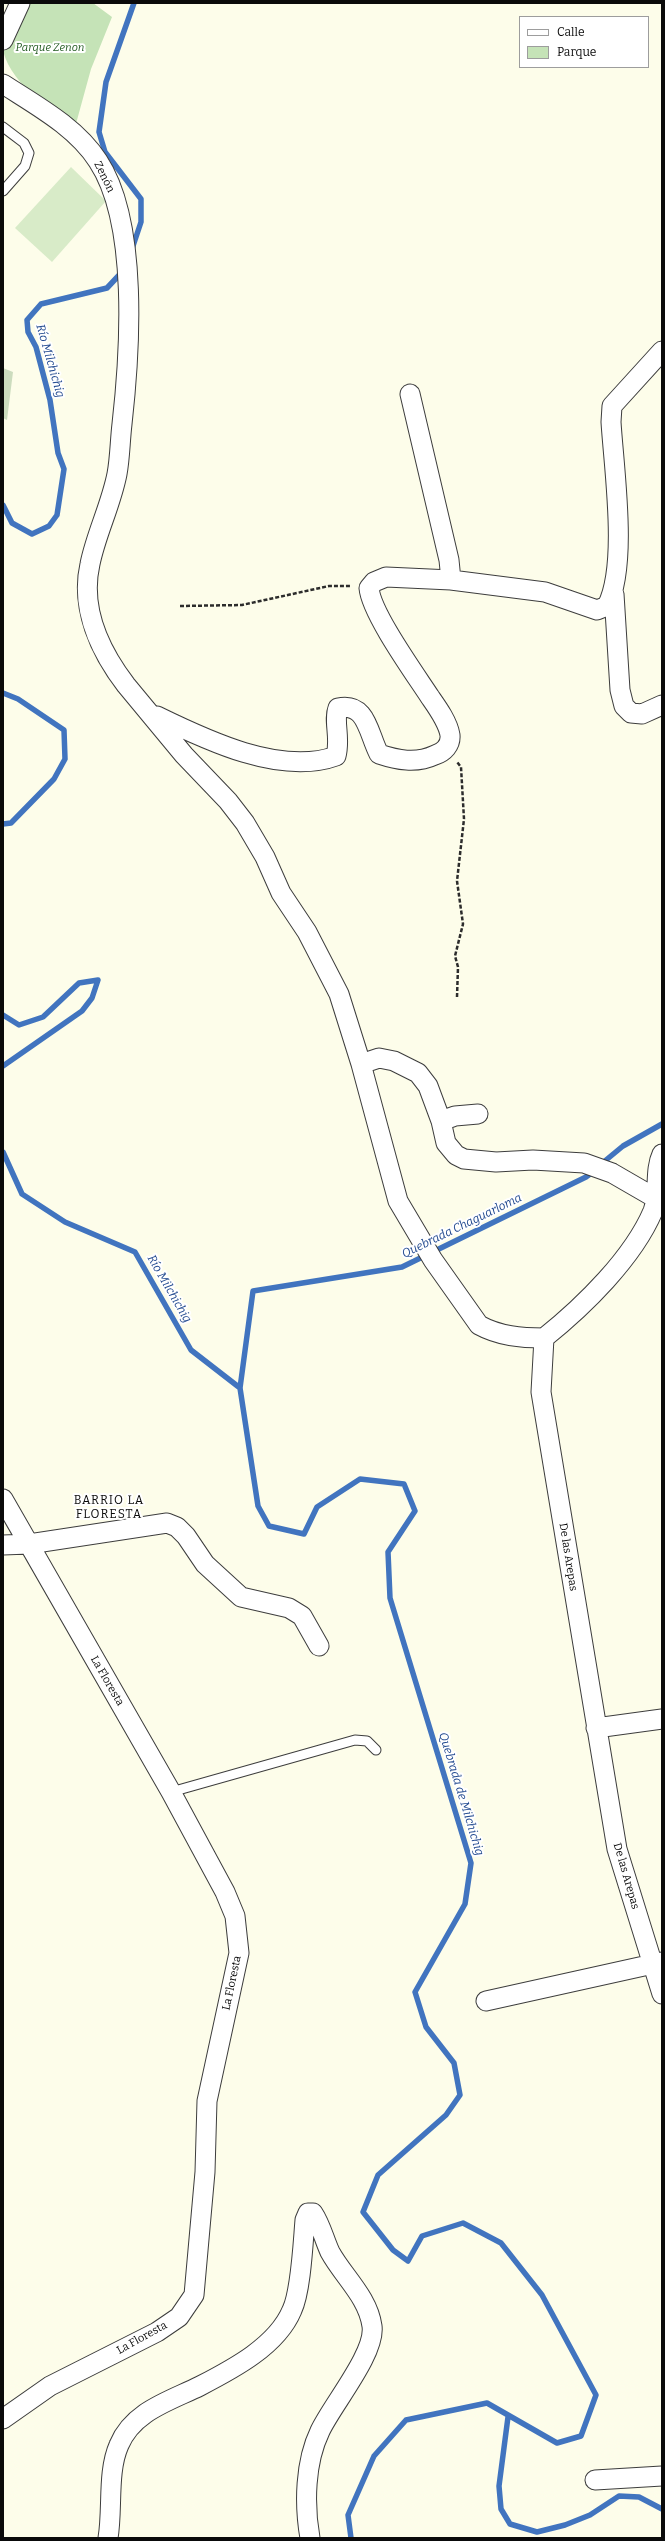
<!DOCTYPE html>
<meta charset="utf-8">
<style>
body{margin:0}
#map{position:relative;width:665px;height:2541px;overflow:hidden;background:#fdfdea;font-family:Bitter,serif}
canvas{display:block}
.frame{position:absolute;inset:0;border:4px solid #0a0a0a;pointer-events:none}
.legend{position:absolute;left:519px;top:16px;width:130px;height:52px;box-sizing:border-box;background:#fff;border:1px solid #9d9d9d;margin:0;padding:5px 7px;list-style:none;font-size:12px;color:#0a0a0a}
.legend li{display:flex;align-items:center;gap:8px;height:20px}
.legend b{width:20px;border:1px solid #9d9d9d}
</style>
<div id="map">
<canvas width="665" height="2541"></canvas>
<div class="frame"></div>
<ul class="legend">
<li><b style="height:5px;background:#fff"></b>Calle</li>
<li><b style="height:11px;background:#c5e3b7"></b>Parque</li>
</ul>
</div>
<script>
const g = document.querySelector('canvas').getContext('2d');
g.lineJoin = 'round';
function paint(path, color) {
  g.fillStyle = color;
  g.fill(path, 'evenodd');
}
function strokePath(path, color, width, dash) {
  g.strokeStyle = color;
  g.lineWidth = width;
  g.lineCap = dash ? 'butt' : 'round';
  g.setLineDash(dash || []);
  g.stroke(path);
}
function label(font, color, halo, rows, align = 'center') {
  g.font = font + ' Bitter,serif';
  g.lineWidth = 4;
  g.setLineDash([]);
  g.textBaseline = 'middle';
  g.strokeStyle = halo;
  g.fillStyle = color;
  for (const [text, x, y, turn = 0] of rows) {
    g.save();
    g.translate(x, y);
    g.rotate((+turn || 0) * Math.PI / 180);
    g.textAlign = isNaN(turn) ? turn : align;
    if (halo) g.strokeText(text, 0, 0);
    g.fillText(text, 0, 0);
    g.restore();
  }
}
const green = new Path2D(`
 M 21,3 L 93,3 L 112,17 L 91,69 L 74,131 C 52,114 0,73 3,43 C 7,29 15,16 21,3 Z`);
const cemetery = new Path2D(`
 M 3,368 L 13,372 L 7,420 L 3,418 Z`);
const pitch = new Path2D(`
 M 71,167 L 106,201 L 52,262 L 15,228 Z`);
const stream = new Path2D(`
 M 132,249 L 141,222 L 141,199 L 105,152 L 99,132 L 106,82 L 134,3
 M 3,505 L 12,523 L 32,534 L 49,526 L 57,515 L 64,469 L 58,453 L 50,400 L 36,347 L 28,332 L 27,320 L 41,304 L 107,288 L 122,272
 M 3,693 L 18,699 L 64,730 L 65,759 L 54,779 L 11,823 L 3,824
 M 3,1015 L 19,1025 L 43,1017 L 79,983 L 98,980 L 92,998 L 82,1011 L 3,1066
 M 3,1152 L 22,1194 L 65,1222 L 135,1252 L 191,1350 L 240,1388
 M 600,1165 L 623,1146 L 662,1124
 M 508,2417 L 499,2486 L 501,2509 L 510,2524 L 537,2532 L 565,2525 L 590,2515 L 619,2496 L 639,2497 L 662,2509
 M 351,2538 L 348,2515 L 374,2456 L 406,2420 L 487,2403 L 557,2443 L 581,2436 L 596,2395 L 542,2295 L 501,2243 L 463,2223 L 422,2236 L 408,2261 L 393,2250 L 363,2212 L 378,2175 L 446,2115 L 460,2095 L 454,2063 L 426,2027 L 415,1992 L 465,1904 L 471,1863 L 390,1598 L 388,1552 L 415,1511 L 404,1484 L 360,1479 L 317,1507 L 304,1534 L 269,1526 L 258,1506 L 240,1388 L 253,1291 L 402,1267 L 586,1177 L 594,1171`);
const path = new Path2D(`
 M 180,606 L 242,605 L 329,586 L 351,586
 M 457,997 L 458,967 L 455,956 L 463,924 L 457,881 L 464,819 L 461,767 L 457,762`);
const service = new Path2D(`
 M 3,127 L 24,143 L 29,153 L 25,166 L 3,191
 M 171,1792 L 355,1740 L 367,1741 L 376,1750`);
const minor = new Path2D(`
 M 3,40 L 20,3
 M 3,84 C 37,106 76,127 98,161 C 139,223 130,353 122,424 C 120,441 120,458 117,474 C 111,505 96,534 90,564 C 80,608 100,651 126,685 L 184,755 L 228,801 L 245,823 L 265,857 L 281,893 L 307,932 L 339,994 L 361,1064 L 398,1201 L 433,1260 L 479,1325 C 499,1336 521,1338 544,1338
 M 410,394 L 449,560 L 451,580
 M 614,594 L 620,690 L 624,706 L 631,713 L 642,714 L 662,705
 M 157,716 C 206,740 281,776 336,756 C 341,738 333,721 338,708 C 367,702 368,733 379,754 C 397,760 416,764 435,755 C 444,752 451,745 450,735 C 448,722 437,707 430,697 C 415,674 371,613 369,588 L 374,582 L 386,577 L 451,580 L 545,592 L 597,610 L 607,606 C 628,565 614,470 611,422 L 612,406 L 662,351
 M 361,1064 L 379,1058 L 394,1061 L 418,1073 L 428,1086 L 441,1121
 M 478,1114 L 455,1116 L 441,1121 L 446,1143 L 456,1155 L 464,1159 L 496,1162 L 533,1160 L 584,1163 L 612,1173 L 657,1199
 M 662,1154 C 654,1171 660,1193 653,1211 C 633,1258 584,1306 544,1338 L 541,1392 L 617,1849 L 662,1994
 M 3,1499 L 171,1792 L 225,1892 L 235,1916 L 239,1953 L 207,2101 L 205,2172 L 194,2295 L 179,2317 L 157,2332 L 50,2386 L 3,2419
 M 3,1545 L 29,1544 L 167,1523 L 177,1527 L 186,1536 L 205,1564 L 241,1597 L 289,1608 L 302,1616 L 319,1646
 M 596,1728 L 662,1719
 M 486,2001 L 662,1962
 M 595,2480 L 662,2476
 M 108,2538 C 113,2509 107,2472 119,2445 C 133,2411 170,2401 200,2386 C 233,2369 277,2346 292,2310 C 301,2291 303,2243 305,2220 L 308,2213 L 313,2213 C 321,2225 324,2239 330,2252 C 343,2276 368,2297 372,2326 C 376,2353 332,2405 320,2431 C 305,2462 304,2504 310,2538`);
const parkNames = [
 ["Parque Zenon",50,48]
];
const streetNames = [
 ["Zenón",104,177,64],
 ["De las Arepas",568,1557,81],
 ["La Floresta",107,1681,60],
 ["De las Arepas",626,1876,74],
 ["La Floresta",232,1983,-78],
 ["La Floresta",142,2338,-29]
];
const waterNames = [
 ["Río Milchichig",50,361,74],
 ["Quebrada Chaguarloma",462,1226,-26],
 ["Río Milchichig",169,1289,60],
 ["Quebrada de Milchichig",461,1794,73]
];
const neighbourhoodNames = [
 ["BARRIO LA",109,1501],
 ["FLORESTA",109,1515]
];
paint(green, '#c5e3b7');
paint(cemetery, '#ccdcbe');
paint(pitch, '#d8ebc8');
strokePath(stream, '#4174bf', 5.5);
strokePath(service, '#3d3d3d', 11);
strokePath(minor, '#3d3d3d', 21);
strokePath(path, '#2c2c2c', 2.5, [4, 2]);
strokePath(service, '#fff', 9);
strokePath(minor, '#fff', 19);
label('italic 11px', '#235b22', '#fff', parkNames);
label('11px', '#0a0a0a', '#fff', streetNames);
label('italic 12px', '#21498f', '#fff', waterNames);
g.letterSpacing = '1px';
label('12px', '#0a0a0a', '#fff', neighbourhoodNames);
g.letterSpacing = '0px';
</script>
